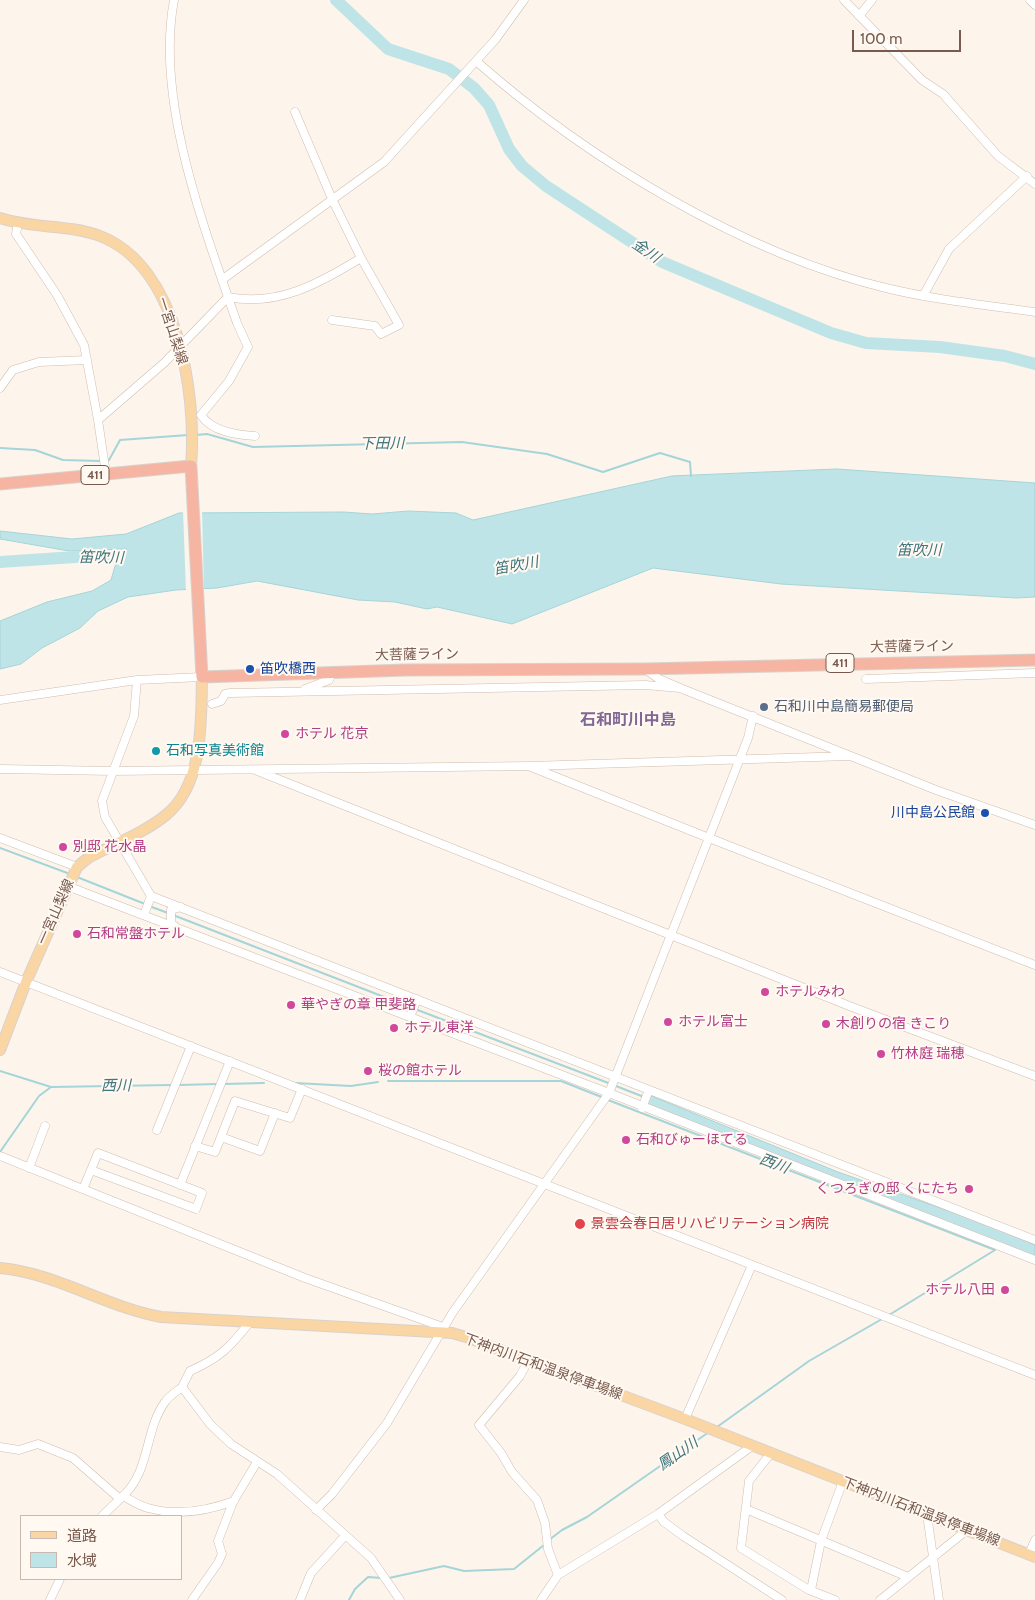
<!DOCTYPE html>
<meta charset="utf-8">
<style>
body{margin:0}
#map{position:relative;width:1035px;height:1600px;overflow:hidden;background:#fdf5eb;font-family:Cabin,"Noto Sans JP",sans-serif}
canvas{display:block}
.legend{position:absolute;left:20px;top:1515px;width:162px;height:65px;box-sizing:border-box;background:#fff9f2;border:1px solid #c9b9b0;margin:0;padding:6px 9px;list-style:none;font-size:15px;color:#795a4d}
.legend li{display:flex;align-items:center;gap:10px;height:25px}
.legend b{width:25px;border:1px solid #c9b9b0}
.scale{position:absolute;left:852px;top:30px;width:109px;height:22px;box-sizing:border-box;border:2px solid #795a4d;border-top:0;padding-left:6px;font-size:15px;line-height:18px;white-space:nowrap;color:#795a4d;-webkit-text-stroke:4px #fff9f2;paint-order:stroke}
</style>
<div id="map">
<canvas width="1035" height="1600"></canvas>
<ul class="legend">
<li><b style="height:6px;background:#fad6a5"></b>道路</li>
<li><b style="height:14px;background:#bfe4e7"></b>水域</li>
</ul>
<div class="scale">100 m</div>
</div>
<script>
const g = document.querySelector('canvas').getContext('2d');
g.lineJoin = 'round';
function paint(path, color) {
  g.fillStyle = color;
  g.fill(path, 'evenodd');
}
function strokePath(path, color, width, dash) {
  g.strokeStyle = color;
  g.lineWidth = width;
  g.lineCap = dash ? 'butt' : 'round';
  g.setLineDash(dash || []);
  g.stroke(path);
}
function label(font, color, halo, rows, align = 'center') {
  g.font = font + ' Cabin,"Noto Sans JP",sans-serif';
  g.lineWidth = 4;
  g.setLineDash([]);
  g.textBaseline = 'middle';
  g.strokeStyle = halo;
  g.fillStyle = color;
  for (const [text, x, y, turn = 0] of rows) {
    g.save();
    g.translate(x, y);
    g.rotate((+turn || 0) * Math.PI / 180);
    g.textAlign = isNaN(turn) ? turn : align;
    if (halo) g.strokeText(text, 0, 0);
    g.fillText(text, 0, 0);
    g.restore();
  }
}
const water = new Path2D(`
 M 837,469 L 1035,483 L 1035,597 L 1016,598 L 781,584 L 653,568 L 512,624 L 437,607 L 427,609 L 395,602 L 358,600 L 257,581 L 217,588 L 176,590 L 128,597 L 98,611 L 80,628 L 42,648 L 21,664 L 0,669 L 0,621 L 47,602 L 92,591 L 111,580 L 115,566 L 127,549 L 69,551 L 0,539 L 0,531 L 72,539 L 126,534 L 179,513 L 344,512 L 372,514 L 408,511 L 456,513 L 473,520 L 672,476 Z
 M 649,1095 L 838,1172 L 983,1223 L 1035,1245 L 1035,1256 L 645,1105 Z`);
const pier = new Path2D(`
 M 183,510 L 202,510 L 204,591 L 186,592 Z`);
const stream = new Path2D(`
 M 196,435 L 207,434 L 253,447 L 462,442 L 547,454 L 603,472 L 660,453 L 690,462 L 691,476
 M 0,448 L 35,450 L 63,460 L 101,461
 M 105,460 L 109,460 L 120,440 L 188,435
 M 0,848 L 70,874
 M 77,877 L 145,904
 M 149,906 L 168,913
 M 173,915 L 410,1007
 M 415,1009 L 611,1084
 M 0,1071 L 51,1087 L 172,1085
 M 388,1081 L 561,1081 L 604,1098
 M 295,1083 L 351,1086 L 378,1082
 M 224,1084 L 264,1083
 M 179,1085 L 217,1084
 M 616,1086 L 644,1097
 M 608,1100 L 995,1250
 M 0,1152 L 39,1096 L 51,1087
 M 889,1315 L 995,1250
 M 717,1427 L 809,1361 L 882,1319
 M 549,1540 L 562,1530 L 587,1517 L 709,1432
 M 389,1578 L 444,1566 L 464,1571 L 514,1569 L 544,1545
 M 349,1600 L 355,1589 L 368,1577 L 382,1578`);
const river = new Path2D(`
 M 336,0 L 388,49 L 449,69 L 474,88 L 489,105 L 509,149 L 522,166 L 546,186 L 662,262 L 831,333 L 866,343 L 940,347 L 1005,356 L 1035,364
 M 0,562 L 90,556 L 137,558`);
const minor = new Path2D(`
 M 174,0 C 155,101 204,227 237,323 L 248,347 L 229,381 L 201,415 C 212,432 237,435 255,436
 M 844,0 L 922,80 L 943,94 L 998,156 L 1035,184
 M 1030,0 L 1035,5
 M 859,16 L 872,0
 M 476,61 C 586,158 743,254 886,288 C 935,300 985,305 1035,312
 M 18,223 L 16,234 L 57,295 L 84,345 L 98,420 L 106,474
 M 223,279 L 384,162 L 495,40 L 524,0
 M 923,296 L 949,249 L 1027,176
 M 228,297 C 279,307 319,283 361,258 L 333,201 L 295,112
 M 332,320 L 375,326 L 381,334 L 399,325 L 361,258
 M 0,388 L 13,370 L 39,362 L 87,360
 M 98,420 L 164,363 L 228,297
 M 645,669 L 659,679 L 680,688 L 936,790 L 1035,825
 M 866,679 L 1035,673
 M 137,680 L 134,716 L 102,801 L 105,817 L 151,896 L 1035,1240
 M 305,689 L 329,680 L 332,672
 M 0,700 L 137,680 L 202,677
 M 212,704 L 221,701 L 225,694 L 230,693 L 645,685 L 680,688
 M 531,767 L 709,838 L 1035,965
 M 0,769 L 113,771 L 530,766 L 849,756
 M 255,770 L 852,1007 L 1035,1076
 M 0,838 L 77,867
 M 67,886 L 609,1093 L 1035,1260
 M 144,915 L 151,896
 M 176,927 L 171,923 L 171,910 L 181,907
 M 0,972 L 1035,1375
 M 410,1017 L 417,999
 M 642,1108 L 649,1090
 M 157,1130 L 191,1046
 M 221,1137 L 260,1151 L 275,1113
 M 195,1146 L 215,1152 L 235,1101 L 290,1118 L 302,1089
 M 0,1156 L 305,1278 L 443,1327
 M 29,1168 L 45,1126
 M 180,1185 L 230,1061
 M 83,1189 L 98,1153 L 202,1193 L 196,1209 L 91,1170
 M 528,1361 L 520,1376 L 479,1425 L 501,1453 L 512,1472 L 537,1500 L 545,1523 L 548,1549 L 558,1575
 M 182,1387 L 190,1371 C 220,1358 230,1347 250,1322
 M 685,1419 L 752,1265
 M 0,1447 L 19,1450 L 38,1444 L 73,1458 L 120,1499
 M 771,1453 L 749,1481 L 741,1548 L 809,1590 L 835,1600
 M 123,1496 C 151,1470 144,1431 165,1402 C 169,1396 177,1391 182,1387 L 210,1424 L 231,1444 L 277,1474 L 371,1558 L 400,1600
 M 746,1509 L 908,1577
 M 316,1510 L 332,1494 L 387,1423 L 453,1312 L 609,1093 L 748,738 L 753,716
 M 658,1514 L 664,1522 L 683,1536 L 782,1600
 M 927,1514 L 939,1600
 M 102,1516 L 123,1496 C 131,1500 139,1506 148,1508 C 176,1516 207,1511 234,1501
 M 1029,1554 L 1035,1540
 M 811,1590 L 821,1541 L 843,1481
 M 50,1600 L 60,1579
 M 192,1600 L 218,1563 L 222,1554 L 218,1541 L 233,1502 L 257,1462
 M 300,1600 L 311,1573 L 344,1537
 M 541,1600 L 558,1575 L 658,1514 L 752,1446
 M 880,1600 L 967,1530`);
const major = new Path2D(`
 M 0,218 C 33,229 68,224 100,236 C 178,266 197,394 191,466
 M 0,1050 L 26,982 L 77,867 L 88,858 C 114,844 144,833 166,815 C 204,784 201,721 202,677
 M 0,1268 C 56,1273 106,1307 161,1317 L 452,1333 L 466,1337 L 685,1419 L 1035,1557`);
const highway = new Path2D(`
 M 0,484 L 191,466 L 202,677 L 406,670 L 644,669 L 1035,660`);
const markers = [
 [250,669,5,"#1a4fb4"],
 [764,707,5,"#5c6f8a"],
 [285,734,5,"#d1479c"],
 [156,751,5,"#0f9aa8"],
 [985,813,5,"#1a4fb4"],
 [63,847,5,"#d1479c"],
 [77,934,5,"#d1479c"],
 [765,992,5,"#d1479c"],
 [291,1005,5,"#d1479c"],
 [668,1022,5,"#d1479c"],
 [826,1024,5,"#d1479c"],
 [394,1028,5,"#d1479c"],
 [881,1054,5,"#d1479c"],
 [368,1071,5,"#d1479c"],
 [626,1140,5,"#d1479c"],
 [969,1189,5,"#d1479c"],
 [580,1224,6,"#e0444e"],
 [1005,1290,5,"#d1479c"]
];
const shields = [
 [95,475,28],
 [840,663,28]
];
const shieldNames = [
 ["411",95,475],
 ["411",840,663]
];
const streetNames = [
 ["一宮山梨線",172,331,72],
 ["大菩薩ライン",912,647,-1],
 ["大菩薩ライン",417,655,-1],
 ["一宮山梨線",56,912,-66],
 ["下神内川石和温泉停車場線",543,1367,20],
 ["下神内川石和温泉停車場線",921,1512,21]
];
const transitNames = [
 ["笛吹橋西",260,669],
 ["川中島公民館",975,813,"right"]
];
const serviceNames = [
 ["石和川中島簡易郵便局",774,707]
];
const hotelNames = [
 ["ホテル 花京",295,734],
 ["別邸 花水晶",73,847],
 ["石和常盤ホテル",87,934],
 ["ホテルみわ",775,992],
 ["華やぎの章 甲斐路",301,1005],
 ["ホテル富士",678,1022],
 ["木創りの宿 きこり",836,1024],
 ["ホテル東洋",404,1028],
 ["竹林庭 瑞穂",891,1054],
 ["桜の館ホテル",378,1071],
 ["石和びゅーほてる",636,1140],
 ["くつろぎの邸 くにたち",959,1189,"right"],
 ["ホテル八田",995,1290,"right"]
];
const cultureNames = [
 ["石和写真美術館",166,751]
];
const healthNames = [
 ["景雲会春日居リハビリテーション病院",591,1224]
];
const waterNames = [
 ["金川",646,251,34],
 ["下田川",382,444,-1],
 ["笛吹川",919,551],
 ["笛吹川",101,558,1],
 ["笛吹川",516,566,-10],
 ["西川",116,1086,-1],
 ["西川",774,1164,21],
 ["鳳山川",678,1454,-35]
];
const quarterNames = [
 ["石和町川中島",628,720]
];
paint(water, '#bfe4e7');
strokePath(water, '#a5d4d9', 1);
paint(pier, '#fdf5eb');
strokePath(stream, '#a5d4d9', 2);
strokePath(river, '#bfe4e7', 12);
strokePath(minor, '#d0bcaf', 9);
strokePath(major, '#d9d1cd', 12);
strokePath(highway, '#d9d1cd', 13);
strokePath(minor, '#fff', 8);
strokePath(major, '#fad6a5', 10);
strokePath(highway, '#f6b4a3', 11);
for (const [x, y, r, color] of markers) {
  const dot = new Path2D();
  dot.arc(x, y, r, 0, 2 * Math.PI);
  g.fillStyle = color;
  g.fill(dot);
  strokePath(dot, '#fff9f2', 2);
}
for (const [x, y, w] of shields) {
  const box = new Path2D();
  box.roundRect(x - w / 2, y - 9.5, w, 19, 4);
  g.fillStyle = '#fff9f2';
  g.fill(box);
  strokePath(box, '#795a4d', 1);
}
label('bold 12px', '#795a4d', null, shieldNames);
label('14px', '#795a4d', '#fff9f2', streetNames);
label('14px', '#164399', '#fff9f2', transitNames, 'left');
label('14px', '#4e5e75', '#fff9f2', serviceNames, 'left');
label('14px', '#b23c85', '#fff9f2', hotelNames, 'left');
label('14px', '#0d838f', '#fff9f2', cultureNames, 'left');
label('14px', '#be3a42', '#fff9f2', healthNames, 'left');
label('italic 15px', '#40767d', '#fff9f2', waterNames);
label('bold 16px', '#826694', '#fff9f2', quarterNames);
</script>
